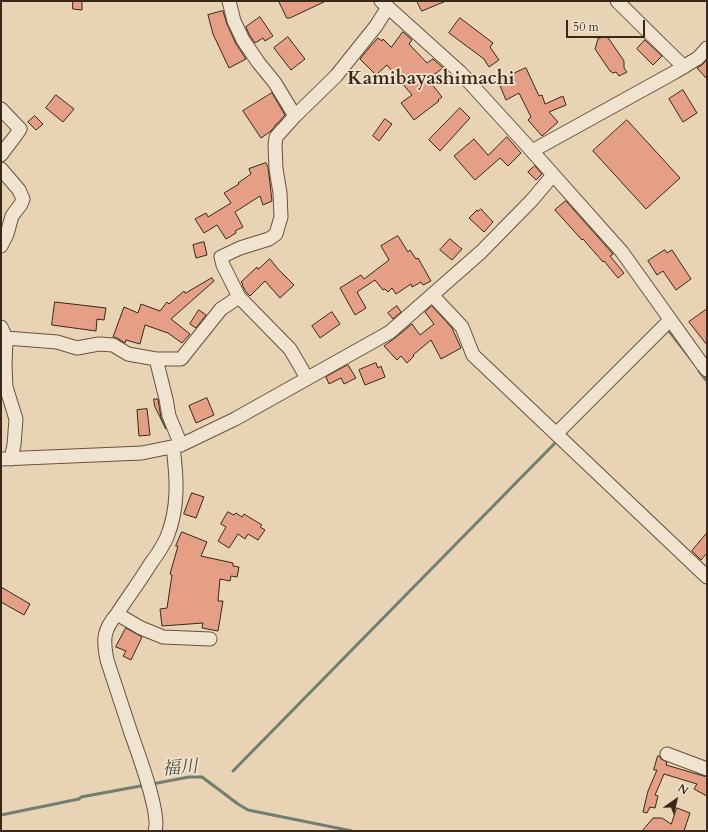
<!DOCTYPE html>
<meta charset="utf-8">
<style>
body{margin:0}
#map{position:relative;width:708px;height:832px;overflow:hidden;background:#e8d4b5;font-family:Cardo,serif}
canvas{display:block}
.frame{position:absolute;inset:0;border:2px solid #392817;pointer-events:none}
.north{position:absolute;left:656px;top:780px;width:40px;height:40px;-webkit-text-stroke:3px #f0e3cf;paint-order:stroke;rotate:34deg;font-size:11px;font-weight:700;line-height:16px;text-align:center;color:#392817}
.north::after{content:'';display:block;margin:auto;width:14px;height:18px;background:#392817;clip-path:polygon(50% 0,100% 100%,50% 72%,0 100%)}
.scale{position:absolute;left:566px;top:20px;width:79px;height:18px;box-sizing:border-box;border:2px solid #392817;border-top:0;padding-left:5px;font-size:12px;line-height:14px;white-space:nowrap;color:#392817;-webkit-text-stroke:3px #f0e3cf;paint-order:stroke}
</style>
<div id="map">
<canvas width="708" height="832"></canvas>
<div class="frame"></div>
<div class="north">N</div>
<div class="scale">50 m</div>
</div>
<script>
const g = document.querySelector('canvas').getContext('2d');
g.lineJoin = 'round';
function strokePath(path, color, width, dash) {
  g.strokeStyle = color;
  g.lineWidth = width;
  g.lineCap = dash ? 'butt' : 'round';
  g.setLineDash(dash || []);
  g.stroke(path);
}
function paint(path, color) {
  g.fillStyle = color;
  g.fill(path, 'evenodd');
}
function label(font, color, halo, rows, align = 'center') {
  g.font = font + ' Cardo,"Noto Serif JP",serif';
  g.lineWidth = 3.5;
  g.setLineDash([]);
  g.textBaseline = 'middle';
  g.strokeStyle = halo;
  g.fillStyle = color;
  for (const [text, x, y, turn = 0] of rows) {
    g.save();
    g.translate(x, y);
    g.rotate((+turn || 0) * Math.PI / 180);
    g.textAlign = isNaN(turn) ? turn : align;
    if (halo) g.strokeText(text, 0, 0);
    g.fillText(text, 0, 0);
    g.restore();
  }
}
const stream = new Path2D(`
 M 665,332 L 669,331 L 694,363
 M 699,371 L 706,380 L 707,379
 M 233,771 L 558,440
 M 152,784 L 189,777 L 202,777 L 238,804 L 248,810 L 352,831
 M 1,815 L 79,799 L 81,797 L 146,785`);
const building = new Path2D(`
 M 73,1 L 82,1 L 82,10 L 73,9 Z
 M 279,1 L 326,1 L 290,18 L 287,18 Z
 M 417,1 L 446,1 L 422,11 Z
 M 223,11 L 227,24 L 236,44 L 246,59 L 229,68 L 213,34 L 208,15 Z
 M 260,17 L 273,36 L 265,41 L 263,38 L 255,43 L 250,36 L 246,27 Z
 M 460,18 L 493,43 L 490,47 L 499,60 L 489,67 L 484,59 L 449,33 Z
 M 403,32 L 412,40 L 409,44 L 427,63 L 433,59 L 443,68 L 428,79 L 442,97 L 438,100 L 439,101 L 414,120 L 401,103 L 412,95 L 387,65 L 376,75 L 360,59 L 369,48 L 378,38 L 382,41 L 383,39 L 391,47 Z
 M 288,37 L 305,59 L 291,70 L 274,48 Z
 M 603,37 L 606,37 L 609,39 L 624,61 L 624,68 L 627,72 L 619,76 L 616,72 L 613,73 L 610,71 L 595,49 L 598,39 Z
 M 645,40 L 662,56 L 653,65 L 637,49 Z
 M 707,60 L 707,79 L 697,68 L 702,65 Z
 M 526,68 L 539,96 L 542,95 L 545,104 L 563,96 L 566,105 L 549,112 L 558,122 L 542,136 L 528,120 L 531,117 L 519,93 L 506,100 L 498,81 Z
 M 683,90 L 697,113 L 683,122 L 669,99 Z
 M 272,93 L 285,115 L 278,123 L 275,125 L 275,126 L 271,131 L 261,138 L 243,111 Z
 M 56,95 L 74,109 L 63,122 L 46,108 Z
 M 460,108 L 470,118 L 440,151 L 429,140 Z
 M 35,116 L 43,124 L 36,130 L 28,122 Z
 M 385,119 L 392,124 L 379,141 L 373,136 Z
 M 627,120 L 680,178 L 646,209 L 593,151 Z
 M 507,137 L 521,153 L 508,166 L 500,158 L 475,180 L 454,156 L 474,139 L 488,155 Z
 M 266,163 L 268,167 L 272,201 L 263,205 L 260,196 L 235,212 L 243,227 L 235,231 L 236,233 L 226,239 L 217,225 L 204,233 L 195,219 L 206,213 L 208,217 L 231,203 L 224,193 L 239,184 L 238,183 L 251,174 L 249,169 Z
 M 535,166 L 542,174 L 536,180 L 528,172 Z
 M 566,201 L 613,254 L 610,256 L 624,273 L 618,278 L 604,261 L 603,262 L 583,239 L 582,240 L 555,210 Z
 M 481,209 L 493,222 L 484,232 L 469,218 L 477,210 L 478,211 Z
 M 398,236 L 408,252 L 410,250 L 416,259 L 418,258 L 431,281 L 423,285 L 421,282 L 412,287 L 411,284 L 396,294 L 392,288 L 388,292 L 385,289 L 383,290 L 375,280 L 357,292 L 366,308 L 355,315 L 340,288 L 361,275 L 364,279 L 389,260 L 381,246 Z
 M 450,239 L 462,249 L 452,260 L 440,250 Z
 M 204,242 L 207,255 L 196,258 L 193,245 Z
 M 665,250 L 667,253 L 672,250 L 691,279 L 676,290 L 663,271 L 657,275 L 648,261 Z
 M 270,259 L 278,269 L 294,285 L 280,298 L 265,281 L 250,296 L 246,292 L 242,285 L 243,284 L 241,282 L 257,267 L 258,269 Z
 M 212,278 L 214,281 L 171,319 L 190,334 L 182,343 L 168,333 L 145,325 L 140,344 L 126,340 L 125,343 L 117,338 L 113,337 L 124,307 L 138,313 L 141,304 L 160,311 L 167,302 L 169,304 L 184,291 L 185,293 Z
 M 55,302 L 106,308 L 104,320 L 97,319 L 96,331 L 52,325 Z
 M 397,306 L 401,312 L 393,319 L 388,313 Z
 M 432,306 L 452,328 L 461,348 L 441,359 L 431,340 L 413,355 L 414,356 L 407,363 L 401,356 L 397,360 L 384,346 L 395,338 L 412,324 L 420,335 L 434,324 L 425,312 Z
 M 707,309 L 707,345 L 689,322 Z
 M 199,310 L 206,315 L 196,328 L 190,324 Z
 M 332,312 L 340,324 L 320,338 L 312,326 Z
 M 376,363 L 378,368 L 381,366 L 385,377 L 365,385 L 359,370 Z
 M 348,365 L 356,378 L 344,384 L 341,378 L 329,384 L 326,377 Z
 M 207,398 L 214,415 L 196,423 L 189,406 Z
 M 154,399 L 158,399 L 161,418 L 166,429 L 155,407 Z
 M 147,409 L 150,435 L 139,436 L 137,410 Z
 M 192,493 L 204,497 L 196,518 L 184,514 Z
 M 228,512 L 234,515 L 236,513 L 242,517 L 244,514 L 262,525 L 260,527 L 265,530 L 258,540 L 248,534 L 245,539 L 238,534 L 229,548 L 218,541 L 226,527 L 221,524 Z
 M 182,532 L 207,542 L 201,556 L 233,563 L 233,566 L 239,567 L 237,577 L 231,576 L 230,581 L 220,579 L 218,601 L 223,601 L 218,631 L 202,628 L 203,623 L 162,626 L 160,609 L 167,608 L 172,575 L 170,574 L 178,546 L 176,546 Z
 M 707,533 L 707,553 L 701,560 L 692,551 Z
 M 1,587 L 30,604 L 24,615 L 1,602 Z
 M 126,628 L 142,637 L 131,660 L 123,656 L 126,651 L 116,647 Z
 M 658,756 L 660,756 L 661,759 L 667,762 L 666,765 L 707,777 L 707,796 L 694,789 L 697,784 L 664,774 L 655,795 L 658,796 L 655,808 L 650,807 L 647,813 L 643,812 L 648,791 L 657,770 L 654,770 Z
 M 677,808 L 690,813 L 684,831 L 642,831 L 653,818 L 662,818 L 671,824 Z`);
const minor = new Path2D(`
 M 229,1 L 234,21 L 243,40 L 258,62 L 275,83 L 295,116
 M 381,1 L 460,72 L 532,151 L 622,252 L 702,364 L 707,370
 M 617,1 L 684,67
 M 1,109 L 20,129 C 14,139 7,146 1,155
 M 532,151 L 675,72 L 698,58 L 707,48
 M 1,169 L 19,190 L 23,199 L 21,204 L 12,216 L 7,234 L 1,246
 M 432,295 L 462,327 L 473,355 L 707,577
 M 1,327 L 6,338 L 5,366 L 6,387 L 16,419 L 14,445 L 11,459
 M 6,338 L 57,342 L 77,348 L 99,344 L 113,345 L 128,354 L 156,359 L 181,359 L 221,309 L 239,297
 M 156,359 L 166,399 L 169,416 L 181,445
 M 307,378 L 290,349 L 239,297 L 223,265 L 221,257 L 240,248 L 269,239 L 276,234 L 281,217 L 280,193 L 276,169 L 275,145 L 276,137 L 295,116 L 336,76 L 376,26 L 388,7
 M 556,434 L 670,320
 M 1,459 L 142,453 L 181,445 L 235,419 L 390,332 L 481,252 L 532,200 L 553,175
 M 117,614 L 141,628 L 163,637 L 210,639
 M 667,754 L 707,769
 M 155,831 C 161,814 138,753 131,733 C 123,709 115,684 107,660 C 103,640 103,630 117,614 C 128,597 140,581 151,563 C 157,555 163,546 167,537 C 179,507 177,478 173,447`);
const waterNames = [
 ["福川",180,769,-5]
];
const quarterNames = [
 ["Kamibayashimachi",431,80]
];
strokePath(stream, '#717e71', 3);
paint(building, '#e59f86');
strokePath(building, '#392817', 1);
strokePath(minor, '#65533e', 15);
strokePath(minor, '#f0e3cf', 13);
label('italic 18px', '#504c3c', '#f0e3cf', waterNames);
label('bold 19px', '#392817', '#f0e3cf', quarterNames);
</script>
